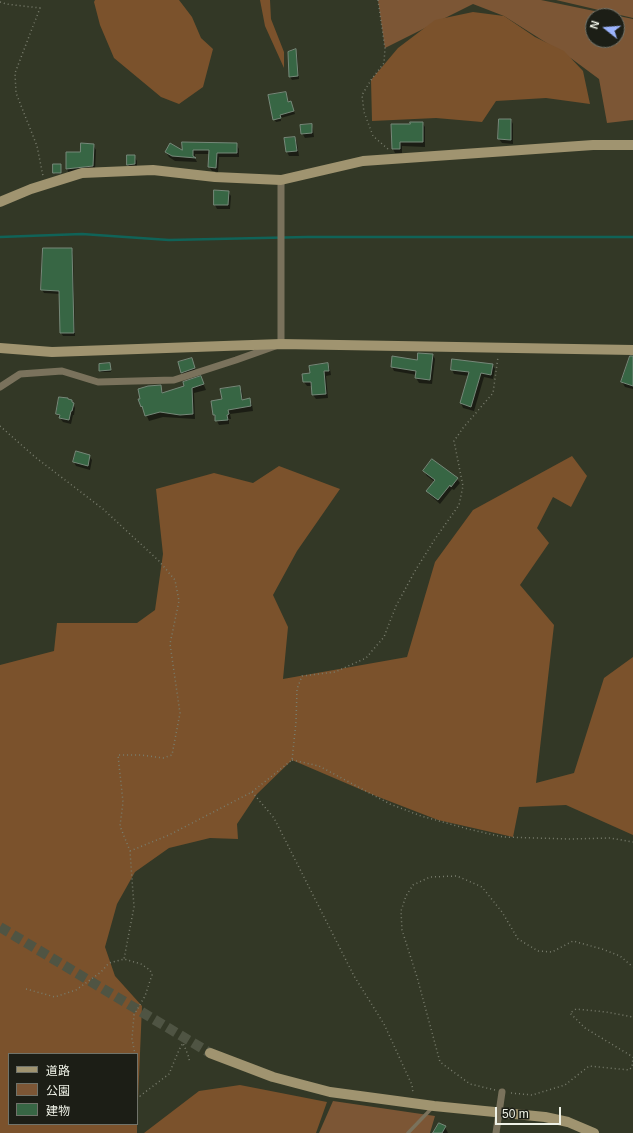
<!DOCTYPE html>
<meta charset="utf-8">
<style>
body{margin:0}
#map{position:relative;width:633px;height:1133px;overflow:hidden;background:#333826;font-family:Helvetica,"Noto Sans JP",sans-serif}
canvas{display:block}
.legend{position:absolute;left:8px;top:1053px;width:130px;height:72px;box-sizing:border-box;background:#1c1e16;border:1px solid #70736a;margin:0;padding:5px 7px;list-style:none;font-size:12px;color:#eff2e7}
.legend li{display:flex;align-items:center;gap:8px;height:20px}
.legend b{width:20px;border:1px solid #70736a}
.north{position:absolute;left:585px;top:8px;width:40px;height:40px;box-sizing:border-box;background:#1c1e16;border:1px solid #70736a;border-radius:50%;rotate:287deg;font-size:11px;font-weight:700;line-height:16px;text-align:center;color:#eff2e7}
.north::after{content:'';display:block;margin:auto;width:14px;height:18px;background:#9cb4fd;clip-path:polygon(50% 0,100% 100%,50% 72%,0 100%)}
.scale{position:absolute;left:495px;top:1107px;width:66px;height:18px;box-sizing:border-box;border:2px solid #eff2e7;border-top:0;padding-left:5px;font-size:12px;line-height:14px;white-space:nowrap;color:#eff2e7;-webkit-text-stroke:3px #1c1e16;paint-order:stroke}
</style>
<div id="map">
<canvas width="633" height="1133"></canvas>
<ul class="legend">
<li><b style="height:5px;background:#a09470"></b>道路</li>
<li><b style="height:11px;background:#7c5635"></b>公園</li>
<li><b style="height:11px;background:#376644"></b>建物</li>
</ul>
<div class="north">N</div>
<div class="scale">50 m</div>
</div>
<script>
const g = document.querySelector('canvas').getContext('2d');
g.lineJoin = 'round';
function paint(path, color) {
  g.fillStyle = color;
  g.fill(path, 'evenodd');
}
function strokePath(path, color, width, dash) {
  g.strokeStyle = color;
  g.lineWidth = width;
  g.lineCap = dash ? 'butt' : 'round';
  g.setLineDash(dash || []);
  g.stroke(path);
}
const green = new Path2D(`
 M 378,0 L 541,0 L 633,19 L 633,120 L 607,123 L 599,79 L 572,59 L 504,16 L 473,4 L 385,48 ZM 593,16 L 617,16 L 617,40 L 593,40 Z
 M 556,0 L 633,0 L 633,18 Z
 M 333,1101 L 435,1116 L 430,1133 L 319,1133 Z`);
const forest = new Path2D(`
 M 95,0 L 179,0 L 192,17 L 201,38 L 213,49 L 203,87 L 179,104 L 161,97 L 114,58 L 100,25 L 94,2 Z
 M 260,0 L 270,0 L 271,19 L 284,52 L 284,68 L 265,26 Z
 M 473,12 L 504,16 L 535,37 L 564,51 L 583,71 L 590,104 L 546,98 L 496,101 L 482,122 L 436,118 L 372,121 L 371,80 L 398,48 L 435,20 Z
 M 572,456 L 587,476 L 571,507 L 553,497 L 537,528 L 549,543 L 520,585 L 554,625 L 536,783 L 574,773 L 604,678 L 633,657 L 633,835 L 566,805 L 519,807 L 513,837 L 438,820 L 376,796 L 292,760 L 257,794 L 237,824 L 238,839 L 210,838 L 169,848 L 135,872 L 117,904 L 105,947 L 115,976 L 142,1006 L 137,1124 L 137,1054 L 9,1054 L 9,1124 L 137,1124 L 137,1133 L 0,1133 L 0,665 L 54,651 L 57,623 L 137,623 L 155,610 L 163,554 L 156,489 L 214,473 L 253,483 L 279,466 L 340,489 L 297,551 L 273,595 L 288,627 L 283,679 L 407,657 L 435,562 L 473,510 Z
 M 240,1085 L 327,1102 L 316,1133 L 144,1133 L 199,1091 Z`);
const shadow = new Path2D(`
 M 295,50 L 297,53 L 299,79 L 292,80 L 290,77 L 289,52 Z
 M 285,93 L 288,103 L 292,106 L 295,114 L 281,118 L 281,121 L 276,122 L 274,119 Z
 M 511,120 L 513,124 L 513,144 L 502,143 L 499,139 Z
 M 422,123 L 425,127 L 425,147 L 402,146 L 402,153 L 395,153 L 393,149 L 411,125 Z
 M 311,125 L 313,129 L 314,137 L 305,138 L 302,133 Z
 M 295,138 L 297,143 L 299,156 L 289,156 L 287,152 L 285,139 Z
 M 236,144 L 239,149 L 239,157 L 219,157 L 218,172 L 212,171 L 209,167 L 210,154 L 195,154 L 195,158 L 197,162 L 175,161 L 169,157 L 166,152 Z
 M 93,145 L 96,150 L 95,170 L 69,173 L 67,169 L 67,153 L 81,153 Z
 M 134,156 L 137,161 L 137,168 L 130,169 L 128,164 Z
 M 60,165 L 61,174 L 55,174 L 54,172 Z
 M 228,192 L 231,196 L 230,209 L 217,209 L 215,205 Z
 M 71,249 L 73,252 L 75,336 L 63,336 L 61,333 L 60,294 L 44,293 L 42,290 Z
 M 433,355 L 435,359 L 432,384 L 419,383 L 416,378 L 417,375 L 394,371 L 392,367 L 418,361 Z
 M 191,360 L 196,372 L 184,376 L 182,372 Z
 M 110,364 L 111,372 L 101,372 L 100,371 Z
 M 328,364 L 330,369 L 331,375 L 326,376 L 328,398 L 316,399 L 313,395 L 312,386 L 307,386 L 304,382 L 303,375 L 311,374 Z
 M 492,365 L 495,369 L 493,379 L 484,377 L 474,411 L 463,408 L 461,403 L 469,376 L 454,374 L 452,370 Z
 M 633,366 L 633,389 L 625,387 L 622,382 Z
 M 201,378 L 206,390 L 194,393 L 195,419 L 163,417 L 149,421 L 140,400 L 160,386 L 164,394 L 186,386 Z
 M 239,387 L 242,391 L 243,401 L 249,399 L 252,404 L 253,411 L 230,414 L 231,419 L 229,419 L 229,424 L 219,425 L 214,415 L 223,400 Z
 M 72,401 L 75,408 L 74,415 L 73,415 L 71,424 L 63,422 L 57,414 Z
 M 89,456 L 92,460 L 90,470 L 76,466 L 74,462 Z
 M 432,461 L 457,479 L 460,483 L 454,490 L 452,489 L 440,504 L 430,495 L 427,491 L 435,482 L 427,476 L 424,471 Z
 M 445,1127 L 448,1133 L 434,1133 Z`);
const stream = new Path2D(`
 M 0,237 L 82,234 L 169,240 L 307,237 L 633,237`);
const building = new Path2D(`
 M 296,49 L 298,76 L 289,77 L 288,52 Z
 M 286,92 L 288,102 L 291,101 L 294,111 L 280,115 L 281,118 L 273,120 L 268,95 Z
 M 499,119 L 511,119 L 511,140 L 498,139 Z
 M 410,122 L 423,122 L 423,142 L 400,142 L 400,149 L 392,149 L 391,124 L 410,124 Z
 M 312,124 L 312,133 L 301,134 L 300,125 Z
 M 295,137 L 297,151 L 286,152 L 284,138 Z
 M 182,142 L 237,143 L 237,153 L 217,153 L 216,168 L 208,167 L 209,150 L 193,150 L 193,156 L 196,158 L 172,156 L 165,152 L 170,143 L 182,150 Z
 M 81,143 L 94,144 L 93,166 L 66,169 L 66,152 L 80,152 Z
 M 127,155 L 135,155 L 135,164 L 127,165 Z
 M 53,164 L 61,164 L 61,173 L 53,173 Z
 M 214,190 L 229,191 L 228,205 L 214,205 Z
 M 43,248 L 72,248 L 74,333 L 60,333 L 59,291 L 41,290 Z
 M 418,353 L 433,354 L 430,380 L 415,378 L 416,371 L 391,367 L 392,356 L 417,360 Z
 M 630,356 L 633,356 L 633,386 L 621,382 Z
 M 192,358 L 195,368 L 181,373 L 178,362 Z
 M 452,359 L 493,364 L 491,375 L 481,373 L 471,407 L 460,403 L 469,372 L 451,370 Z
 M 110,363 L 111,370 L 99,371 L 99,364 Z
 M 328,363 L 329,371 L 324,371 L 326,394 L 312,395 L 311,382 L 303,382 L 302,374 L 310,373 L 309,366 Z
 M 201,376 L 204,384 L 192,388 L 193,414 L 180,415 L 160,412 L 145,416 L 142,406 L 141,407 L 138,399 L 140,399 L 138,389 L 148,386 L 161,385 L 162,393 L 184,386 L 183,382 Z
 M 240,386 L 242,400 L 250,398 L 251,406 L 228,410 L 229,414 L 227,415 L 228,420 L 215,421 L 215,415 L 213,415 L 211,401 L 222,399 L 220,389 Z
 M 59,397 L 68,398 L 68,399 L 72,400 L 72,402 L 74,403 L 72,411 L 71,411 L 69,420 L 59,418 L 60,415 L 56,414 Z
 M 76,451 L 90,455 L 88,466 L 73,462 Z
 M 432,459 L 458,478 L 451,487 L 450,485 L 438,500 L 426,491 L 435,480 L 423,471 Z
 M 439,1123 L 446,1126 L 442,1133 L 433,1133 Z`);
const secondaryTunnel = new Path2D(`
 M 0,927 L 210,1053`);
const path = new Path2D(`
 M 378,0 L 385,48 L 384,63 L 371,80 L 362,95 L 364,112 L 373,136 L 389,150
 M 0,2 L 6,4 L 40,8 L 15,73 L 16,93 L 37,146 L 43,176
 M 0,426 L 35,457 L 103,509 L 159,561 L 175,580 L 179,601 L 170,644 L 180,713 L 172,755 L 163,758 L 141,755 L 118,755 L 123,802 L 120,826 L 130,851 L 134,907 L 124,959
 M 292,760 L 319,766 L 390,804 L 421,816 L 468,829 L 503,837 L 570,839 L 610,838 L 633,842
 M 252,792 L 274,818 L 354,976 L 384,1024 L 412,1085 L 413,1093
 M 130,851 L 169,835 L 252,792 L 292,760 L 296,722 L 297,689 L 302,676 L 335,672 L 366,658 L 384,637 L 396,606 L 415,571 L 435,539 L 459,505 L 463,486 L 454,441 L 463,428 L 493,393 L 498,357
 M 26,989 L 55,997 L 76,990 L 101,972 L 109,963 L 124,959 L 141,964 L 150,970 L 152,975 L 145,996 L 134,1015 L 132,1039 L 135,1054
 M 137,1062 L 137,1078
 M 495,1090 L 470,1084 L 440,1062 L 417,977 L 402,930 L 401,911 L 406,896 L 413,885 L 430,877 L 457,876 L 482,887 L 502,912 L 518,939 L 538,951 L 552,952 L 573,941 L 602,949 L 620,956 L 633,967
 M 137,1093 L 140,1096 L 169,1074 L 179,1050 L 183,1043 L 188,1055 L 190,1063
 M 511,1093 L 532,1095 L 565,1085 L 589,1066 L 629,1070 L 632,1067 L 633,1057 L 585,1028 L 570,1013 L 576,1009 L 606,1012 L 633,1017`);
const lane = new Path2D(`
 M 408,1133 L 432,1108`);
const street = new Path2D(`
 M 0,387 L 20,374 L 62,371 L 98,382 L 174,380 L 236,360 L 281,344 L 281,180`);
const secondary = new Path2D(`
 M 0,202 L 31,189 L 82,173 L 153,170 L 215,177 L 281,180 L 363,161 L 593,145 L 633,145
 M 0,348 L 52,352 L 281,344 L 633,350
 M 210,1053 L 273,1077 L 330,1092 L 434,1106 L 545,1117 L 568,1122 L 594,1133`);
const streetBridge = new Path2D(`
 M 496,1133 L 502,1092`);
paint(green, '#7c5635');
paint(forest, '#7b522c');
paint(shadow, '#0007');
strokePath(stream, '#106358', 2.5);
paint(building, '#376644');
strokePath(building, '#768879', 1);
strokePath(secondaryTunnel, '#4f5443', 10, [10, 5]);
strokePath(path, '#797d6d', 1.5, [1, 3]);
strokePath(lane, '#7a725c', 3.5);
strokePath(street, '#7a725c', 7);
strokePath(secondary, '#a09470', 10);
strokePath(streetBridge, '#7a725c', 7);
</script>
